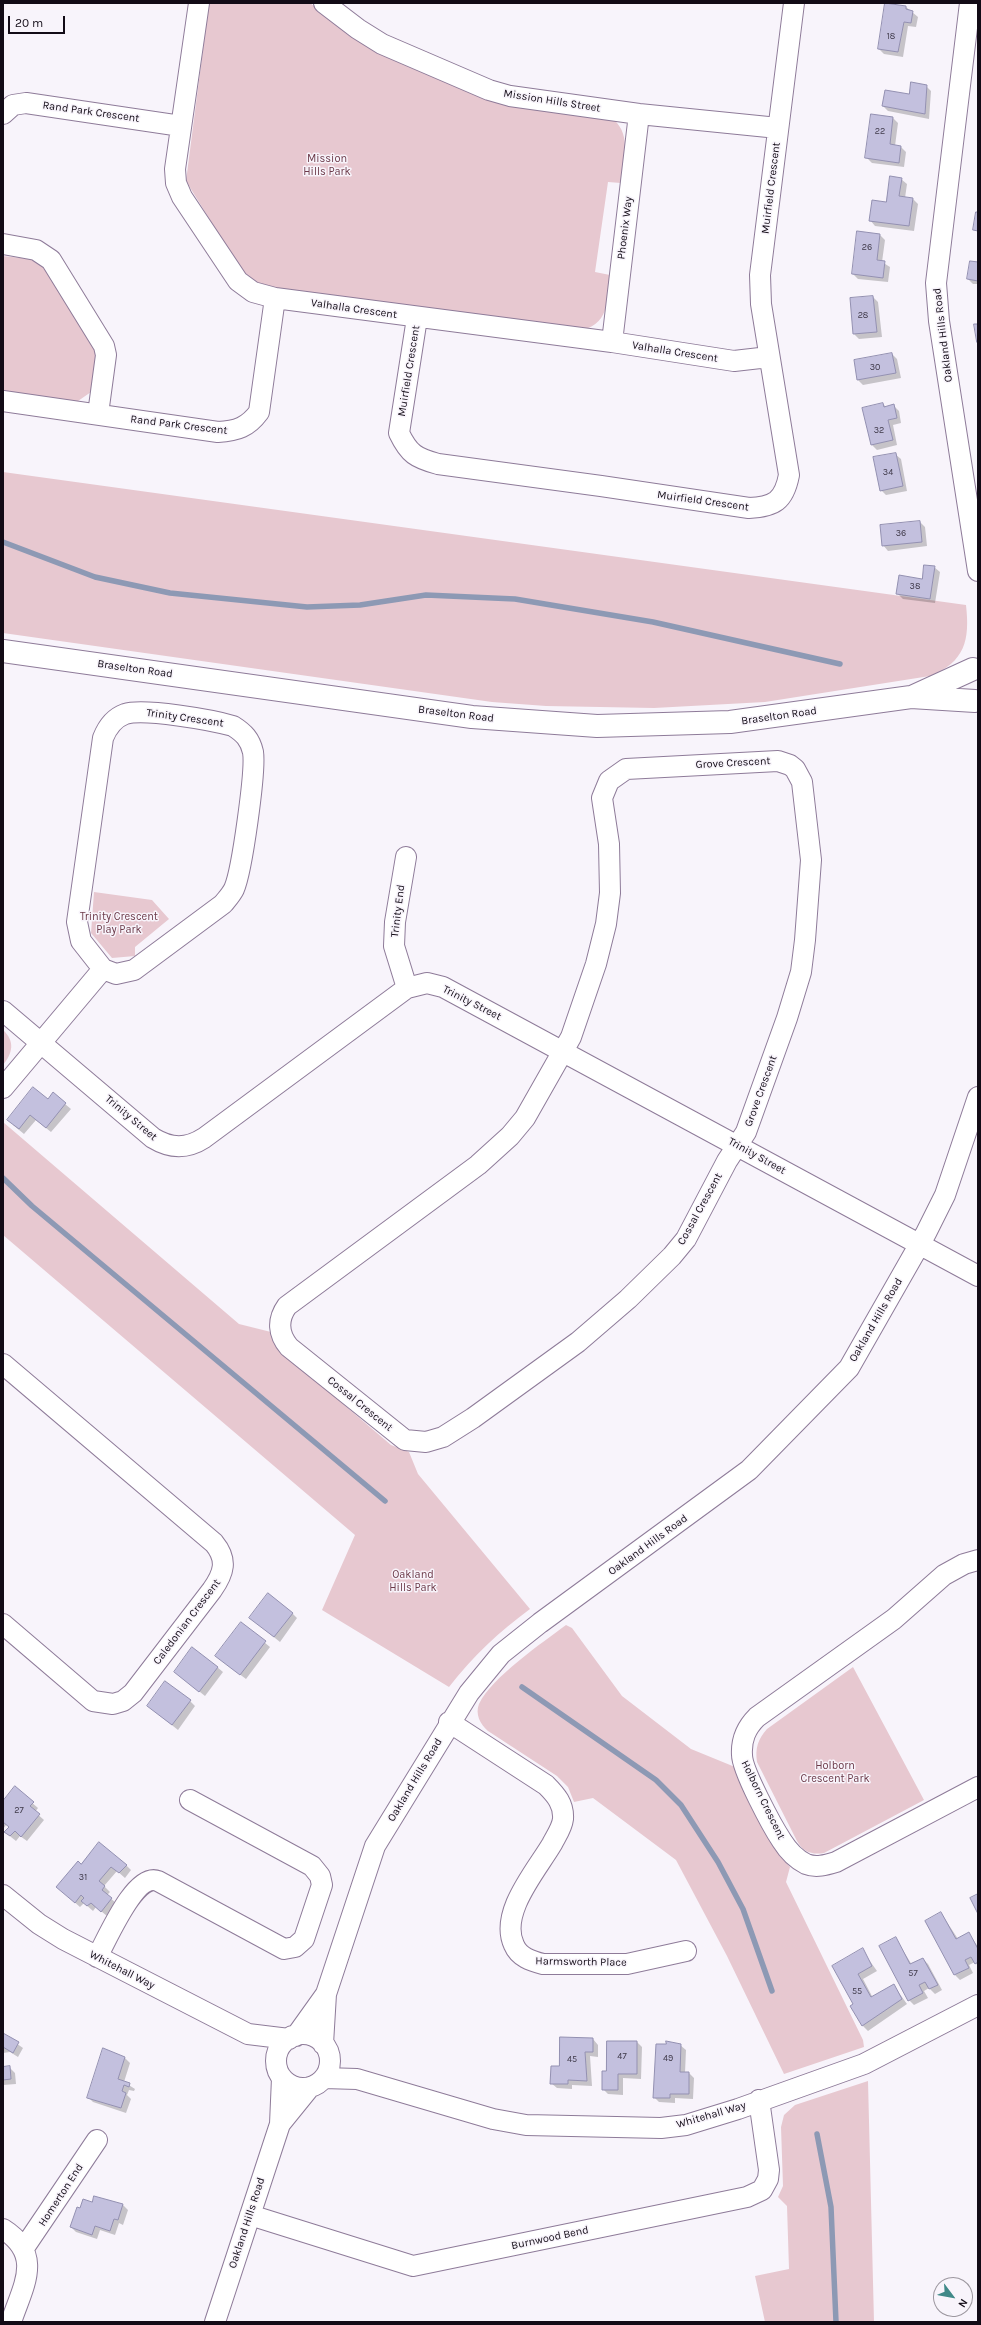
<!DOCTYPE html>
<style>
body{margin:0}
#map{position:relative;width:981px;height:2325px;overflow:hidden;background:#f8f4fb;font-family:Karla,sans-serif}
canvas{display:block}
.frame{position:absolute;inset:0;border:4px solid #120b16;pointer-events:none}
.north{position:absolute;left:933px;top:2277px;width:40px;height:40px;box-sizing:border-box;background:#f8f4fb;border:1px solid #9c979f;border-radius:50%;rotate:122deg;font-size:11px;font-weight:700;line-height:16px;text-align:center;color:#120b16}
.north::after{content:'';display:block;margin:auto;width:14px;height:18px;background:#408988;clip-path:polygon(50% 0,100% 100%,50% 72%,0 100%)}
.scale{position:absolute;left:8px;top:16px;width:57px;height:18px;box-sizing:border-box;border:2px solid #120b16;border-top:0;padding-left:5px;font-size:12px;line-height:14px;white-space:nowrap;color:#120b16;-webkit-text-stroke:3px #f8f4fb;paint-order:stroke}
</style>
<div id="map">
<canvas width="981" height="2325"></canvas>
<div class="frame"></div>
<div class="north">N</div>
<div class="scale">20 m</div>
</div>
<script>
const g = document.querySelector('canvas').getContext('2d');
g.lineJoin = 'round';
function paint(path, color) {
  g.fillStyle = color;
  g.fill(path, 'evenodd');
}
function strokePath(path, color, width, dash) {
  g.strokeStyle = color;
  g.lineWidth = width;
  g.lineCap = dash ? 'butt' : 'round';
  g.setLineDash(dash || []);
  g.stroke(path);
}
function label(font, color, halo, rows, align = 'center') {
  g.font = font + ' Karla,sans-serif';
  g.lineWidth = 3;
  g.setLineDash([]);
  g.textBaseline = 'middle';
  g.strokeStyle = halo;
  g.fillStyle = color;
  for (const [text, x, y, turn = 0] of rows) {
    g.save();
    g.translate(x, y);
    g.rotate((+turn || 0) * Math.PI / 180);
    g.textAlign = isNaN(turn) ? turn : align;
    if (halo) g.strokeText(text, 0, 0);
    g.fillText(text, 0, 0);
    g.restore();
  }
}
const green = new Path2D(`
 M 209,3 L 310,3 L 365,44 L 614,120 C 632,136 623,161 621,183 L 608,182 L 595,272 L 610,275 C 607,301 610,326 577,331 L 263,287 L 247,280 L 186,181 Z
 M 3,256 L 39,260 L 98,350 L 91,392 L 78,401 L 71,403 L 3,394 Z
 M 3,472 L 966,605 C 970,640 965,662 930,676 L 765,702 L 654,708 L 546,706 L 492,702 L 3,633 Z
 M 94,892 L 152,900 L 169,919 L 135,947 L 135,956 L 112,958 L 91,933 Z
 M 3,1030 C 15,1041 13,1053 3,1065 Z
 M 3,1122 L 239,1324 L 271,1332 L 280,1350 L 391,1445 L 409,1452 L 418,1474 L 530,1609 C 499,1632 473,1656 449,1687 L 322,1610 L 355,1535 L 3,1235 Z
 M 566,1625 L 572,1628 L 622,1696 L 691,1749 L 735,1767 L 780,1856 L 790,1867 L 786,1882 L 863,2040 L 864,2047 L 784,2074 L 727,1956 L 676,1860 L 593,1798 L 574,1802 L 568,1787 L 557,1776 L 488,1731 C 480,1724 475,1714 479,1704 C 492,1677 542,1643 566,1625 Z
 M 853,1667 L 924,1800 L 824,1853 C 812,1855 803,1852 797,1841 L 757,1762 C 755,1748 758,1739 767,1729 Z
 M 868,2081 L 874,2322 L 765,2322 L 755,2276 L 789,2269 L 787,2206 L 778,2197 L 783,2186 L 781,2127 L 784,2115 L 795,2105 Z`);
const shadow = new Path2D(`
 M 906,7 L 918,17 L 916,27 L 908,26 L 903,57 L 884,54 L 879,49 Z
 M 926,86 L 931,91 L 929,119 L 888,111 L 883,106 Z
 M 872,115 L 893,118 L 898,123 L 895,146 L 901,147 L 906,152 L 904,167 L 872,163 L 867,158 Z
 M 901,179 L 907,184 L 905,198 L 913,199 L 918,204 L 914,231 L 875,226 L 870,220 L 887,203 Z
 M 880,235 L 885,240 L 882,262 L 890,267 L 888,282 L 858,279 L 853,274 Z
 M 978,263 L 978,284 L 973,284 L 968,279 Z
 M 873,297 L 878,302 L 882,337 L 859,339 L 854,334 Z
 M 892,354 L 897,359 L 901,378 L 863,385 L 858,380 L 855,361 Z
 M 883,404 L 886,407 L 894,406 L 899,411 L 901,423 L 893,425 L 897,445 L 877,450 L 872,445 L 863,408 Z
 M 895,454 L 901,459 L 907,491 L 886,495 L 881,490 Z
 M 920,522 L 925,527 L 927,546 L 888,551 L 883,545 Z
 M 934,567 L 940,572 L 935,603 L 903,599 L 898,594 L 923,580 Z
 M 53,1094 L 71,1109 L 51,1132 L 36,1120 L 24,1134 L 13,1125 L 48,1100 Z
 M 292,1613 L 297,1618 L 280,1642 L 250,1618 Z
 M 241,1623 L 270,1647 L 246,1679 L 222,1661 Z
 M 217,1667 L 223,1672 L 205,1696 L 175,1672 Z
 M 190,1701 L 195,1706 L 178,1730 L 148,1706 Z
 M 15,1788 L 38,1808 L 35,1812 L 44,1820 L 27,1841 L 20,1836 L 16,1841 L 11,1837 L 6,1832 L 10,1827 L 6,1825 L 3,1829 L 3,1802 Z
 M 81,1865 L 126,1865 L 131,1870 L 125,1878 L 117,1871 L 104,1886 L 110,1892 L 107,1895 L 117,1904 L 107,1916 L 96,1907 L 93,1911 L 84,1903 L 80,1907 L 57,1887 Z
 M 941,1913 L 958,1939 L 969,1933 L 978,1947 L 978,1966 L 975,1962 L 969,1965 L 973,1973 L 960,1980 L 955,1975 L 926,1921 Z
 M 896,1939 L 912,1965 L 923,1959 L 928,1964 L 942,1990 L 935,1994 L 929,1988 L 924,1991 L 928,1998 L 914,2005 L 909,2000 Z
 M 862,1950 L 877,1971 L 863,1979 L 873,1998 L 894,1986 L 907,2004 L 868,2031 L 863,2026 L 855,2005 L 833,1967 Z
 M 3,2034 L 23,2048 L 18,2057 L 10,2052 L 3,2053 Z
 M 561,2038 L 593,2039 L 598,2045 L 598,2057 L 590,2056 L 592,2086 L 572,2085 L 572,2089 L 557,2088 L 551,2083 L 560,2067 Z
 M 637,2042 L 642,2047 L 641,2079 L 623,2078 L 623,2095 L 608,2094 L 603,2089 L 607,2072 Z
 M 680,2045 L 686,2050 L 685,2073 L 689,2073 L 694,2078 L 693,2099 L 675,2098 L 675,2103 L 659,2102 L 654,2097 Z
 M 125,2058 L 130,2063 L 124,2082 L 135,2089 L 134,2091 L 129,2090 L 127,2095 L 131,2099 L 126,2113 L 93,2102 L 88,2097 Z
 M 3,2068 L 10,2068 L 15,2073 L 16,2084 L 3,2085 Z
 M 95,2197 L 123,2205 L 128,2210 L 123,2225 L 119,2223 L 115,2235 L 100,2230 L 97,2239 L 76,2232 L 71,2227 L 80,2209 L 93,2203 Z`);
const stream = new Path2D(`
 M 3,542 L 95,577 L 170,593 L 307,607 L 360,605 L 426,595 L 515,599 L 653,622 L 840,664
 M 3,1178 L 32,1206 L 385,1501
 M 522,1687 L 656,1780 L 681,1805 L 718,1862 L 743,1909 L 772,1991
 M 817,2134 L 831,2207 L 836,2322`);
const building = new Path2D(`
 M 885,3 L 906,6 L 906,9 L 913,11 L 911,23 L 904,22 L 898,52 L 878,49 Z
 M 911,82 L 927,85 L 925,114 L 882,106 L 885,90 L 909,94 Z
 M 871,114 L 893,117 L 890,144 L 901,146 L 899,163 L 865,158 Z
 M 890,176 L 902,178 L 899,196 L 913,198 L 909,226 L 869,221 L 872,200 L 886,202 Z
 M 976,212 L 978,212 L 978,231 L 973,230 Z
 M 857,231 L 880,234 L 877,260 L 885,261 L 883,278 L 852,274 Z
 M 970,261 L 978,262 L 978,281 L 967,279 Z
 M 873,296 L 877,332 L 853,334 L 850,298 Z
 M 974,324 L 978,324 L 978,341 L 977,342 Z
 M 892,353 L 896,373 L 857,380 L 854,360 Z
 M 883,403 L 884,407 L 894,404 L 897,418 L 888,420 L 893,440 L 871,445 L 862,408 Z
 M 896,453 L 903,486 L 880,491 L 873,457 Z
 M 920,521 L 922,542 L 882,546 L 880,525 Z
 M 924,565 L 935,566 L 930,599 L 896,594 L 899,575 L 922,579 Z
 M 33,1087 L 48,1099 L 53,1092 L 66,1103 L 46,1128 L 30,1115 L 19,1129 L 7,1120 Z
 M 268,1593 L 293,1613 L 274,1637 L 249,1618 Z
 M 241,1622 L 266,1641 L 240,1675 L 215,1656 Z
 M 192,1647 L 218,1667 L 199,1692 L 174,1672 Z
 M 165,1681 L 191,1700 L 172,1725 L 147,1706 Z
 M 15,1786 L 34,1802 L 30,1806 L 40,1814 L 21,1837 L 15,1831 L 10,1836 L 4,1832 L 9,1827 L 3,1822 L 3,1801 Z
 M 99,1842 L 127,1865 L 119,1873 L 111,1867 L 99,1881 L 105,1886 L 102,1890 L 112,1898 L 101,1912 L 91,1903 L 87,1906 L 81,1901 L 84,1898 L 81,1895 L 75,1903 L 56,1887 L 78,1861 L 81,1864 Z
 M 978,1894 L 978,1914 L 970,1898 Z
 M 941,1912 L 956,1939 L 969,1932 L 978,1949 L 978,1962 L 975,1964 L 971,1957 L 965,1960 L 969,1968 L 954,1975 L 925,1921 Z
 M 896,1937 L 910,1964 L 923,1958 L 938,1985 L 929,1989 L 925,1982 L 919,1985 L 923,1993 L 908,2001 L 879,1946 Z
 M 863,1948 L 872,1966 L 858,1974 L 871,1997 L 894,1984 L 902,1999 L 862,2026 L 850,2006 L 853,2004 L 832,1966 Z
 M 3,2033 L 19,2042 L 13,2053 L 3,2047 Z
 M 560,2037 L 593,2038 L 593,2052 L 585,2052 L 587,2081 L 568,2080 L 568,2084 L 550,2084 L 551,2066 L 559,2066 Z
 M 607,2041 L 637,2041 L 637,2074 L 618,2074 L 618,2090 L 602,2090 L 602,2071 L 606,2071 Z
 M 666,2041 L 681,2044 L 680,2072 L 689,2072 L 689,2094 L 670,2094 L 670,2098 L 653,2098 L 656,2044 L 666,2044 Z
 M 103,2048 L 125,2057 L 118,2079 L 130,2083 L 129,2087 L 124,2085 L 122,2091 L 126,2093 L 121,2108 L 87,2098 Z
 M 10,2066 L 11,2079 L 3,2080 L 3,2067 Z
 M 94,2196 L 123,2204 L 118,2220 L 114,2219 L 110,2231 L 95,2226 L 92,2235 L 70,2227 L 77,2207 L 80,2208 L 83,2199 L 92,2202 Z`);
const minor = new Path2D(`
 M 199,3 L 175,169 L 176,183 L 182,197 L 238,281 L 253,292 L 275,298 L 612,342 L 734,361 L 769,357
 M 324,3 L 358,29 L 382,44 L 489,90 L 510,96 L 639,114 L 778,128
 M 970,3 L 936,283 L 939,321 L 978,571
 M 3,114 L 13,105 L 26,103 L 181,126
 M 3,244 L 36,250 L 51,260 L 104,346 L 106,355 L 98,414
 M 417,318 L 399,433 C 409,454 416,458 438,464 L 601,486 L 749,508 C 774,507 784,501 789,475 L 761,304 L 760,275 L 794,3
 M 612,342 L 639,114
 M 3,401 L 218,432 C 237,431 248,427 259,412 L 275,298
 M 778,761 L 790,765 L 795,769 L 802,782 L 811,860 L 805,940 L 801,972 L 787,1018 L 746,1132 L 727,1161 L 686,1239 L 672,1256 L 628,1299 L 578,1342 L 473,1418 L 443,1437 L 426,1442 L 405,1440 L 289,1347 C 278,1334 277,1320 287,1306 L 478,1165 L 510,1136 L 525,1118 L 571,1037 L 596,964 L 606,924 L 610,893 L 609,844 L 602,798 L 609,781 L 626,769 Z
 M 406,857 L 395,922 L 394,946 L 407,988
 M 3,1011 L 153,1138 C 171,1149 187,1149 204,1138 L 407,988 L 427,983 L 443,987 L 978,1276
 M 3,1088 L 103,969 L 81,941 L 77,922 L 103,738 C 107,728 114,718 125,714 C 144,708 212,720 233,726 C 244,733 250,739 253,752 C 256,770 242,871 234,889 C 231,895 227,899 223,904 L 134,970 L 116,974 L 103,969
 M 3,1364 L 214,1543 C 228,1560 224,1573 212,1590 L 133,1693 L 123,1701 L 113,1704 L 93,1701 L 3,1624
 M 978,1560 L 964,1564 L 944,1575 L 894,1619 L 757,1717 C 746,1728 741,1739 742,1755 C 742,1770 772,1826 782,1841 C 787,1849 796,1859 806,1864 C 816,1868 826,1865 836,1862 L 978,1787
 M 449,1722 L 546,1785 C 556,1795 564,1804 563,1819 C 562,1828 556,1836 552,1844 C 536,1871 499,1913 514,1945 C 519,1957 531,1961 543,1964 L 627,1964 L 686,1951
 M 3,1895 L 39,1924 L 63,1939 L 248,2034 L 289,2039
 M 97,1957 C 107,1940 135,1872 158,1881 L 284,1949 L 295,1947 L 304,1939 L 322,1885 L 320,1876 L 312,1866 L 190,1800
 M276 2061a27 27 0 1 1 54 0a27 27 0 1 1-54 0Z
 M 296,2036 L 326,1994
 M 323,2044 L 326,1994 L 375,1846 L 469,1693 L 501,1654 L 540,1623 L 749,1470 L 849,1368 L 926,1233 L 945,1195 L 978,1097
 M 324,2078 L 357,2079 L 493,2119 L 526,2125 L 661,2128 L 686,2125 L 738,2109 L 864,2064 L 978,2005
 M 280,2124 L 310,2087
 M 250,2215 L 413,2266 L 747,2197 L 762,2190 L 768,2179 L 769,2170 L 759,2100
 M 3,2229 C 44,2255 23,2286 11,2322
 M 24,2248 L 97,2140
 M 215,2322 L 280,2124 L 282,2078`);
const tertiary = new Path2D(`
 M 3,651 L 472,717 L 597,726 L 730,722 L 911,697 L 975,701
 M 914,696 L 973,669`);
const numberNames = [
 ["18",891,36],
 ["22",880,131],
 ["26",867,247],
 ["28",863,315],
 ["30",875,367],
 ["32",879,430],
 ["34",888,472],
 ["36",901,533],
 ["38",915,586],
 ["27",19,1810],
 ["31",83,1877],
 ["57",913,1973],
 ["55",857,1991],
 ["47",622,2056],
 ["49",668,2058],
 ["45",572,2059]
];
const streetNames = [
 ["Mission Hills Street",552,101,9],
 ["Rand Park Crescent",91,112,8],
 ["Muirfield Crescent",771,188,-83],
 ["Phoenix Way",625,228,-83],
 ["Valhalla Crescent",354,309,8],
 ["Oakland Hills Road",943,335,-97],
 ["Valhalla Crescent",675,352,9],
 ["Muirfield Crescent",409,371,-81],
 ["Rand Park Crescent",179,425,7],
 ["Muirfield Crescent",703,501,8],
 ["Braselton Road",135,669,8],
 ["Braselton Road",456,714,7],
 ["Braselton Road",779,716,-8],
 ["Trinity Crescent",185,718,8],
 ["Grove Crescent",733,763,-3],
 ["Trinity End",398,911,-83],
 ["Trinity Street",472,1003,27],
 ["Grove Crescent",761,1091,-70],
 ["Trinity Street",131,1118,40],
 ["Trinity Street",757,1156,29],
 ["Cossal Crescent",700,1209,-61],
 ["Oakland Hills Road",876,1320,-60],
 ["Cossal Crescent",360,1404,39],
 ["Oakland Hills Road",648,1545,-36],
 ["Caledonian Crescent",187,1622,-53],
 ["Oakland Hills Road",415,1780,-59],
 ["Holborn Crescent",763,1800,64],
 ["Harmsworth Place",581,1962,1],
 ["Whitehall Way",122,1970,27],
 ["Whitehall Way",711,2115,-16],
 ["Homerton End",61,2195,-57],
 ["Oakland Hills Road",247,2223,-72],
 ["Burnwood Bend",550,2238,-12]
];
const parkNames = [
 ["Mission",327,159],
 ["Hills Park",327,172],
 ["Trinity Crescent",119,917],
 ["Play Park",119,930],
 ["Oakland",413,1575],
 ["Hills Park",413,1588],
 ["Holborn",835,1766],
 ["Crescent Park",835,1779]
];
paint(green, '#e7c8d0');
paint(shadow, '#0003');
strokePath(stream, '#8d99b4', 5.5);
paint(building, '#c3c0de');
strokePath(building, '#9390b1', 1);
strokePath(minor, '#8e7b99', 22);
strokePath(tertiary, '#8e7b99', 24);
strokePath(minor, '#fff', 20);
strokePath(tertiary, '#fff', 22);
label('9px', '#3e3848', null, numberNames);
label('11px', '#120b16', '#f8f4fb', streetNames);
label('11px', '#6b3948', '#f8f4fb', parkNames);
</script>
